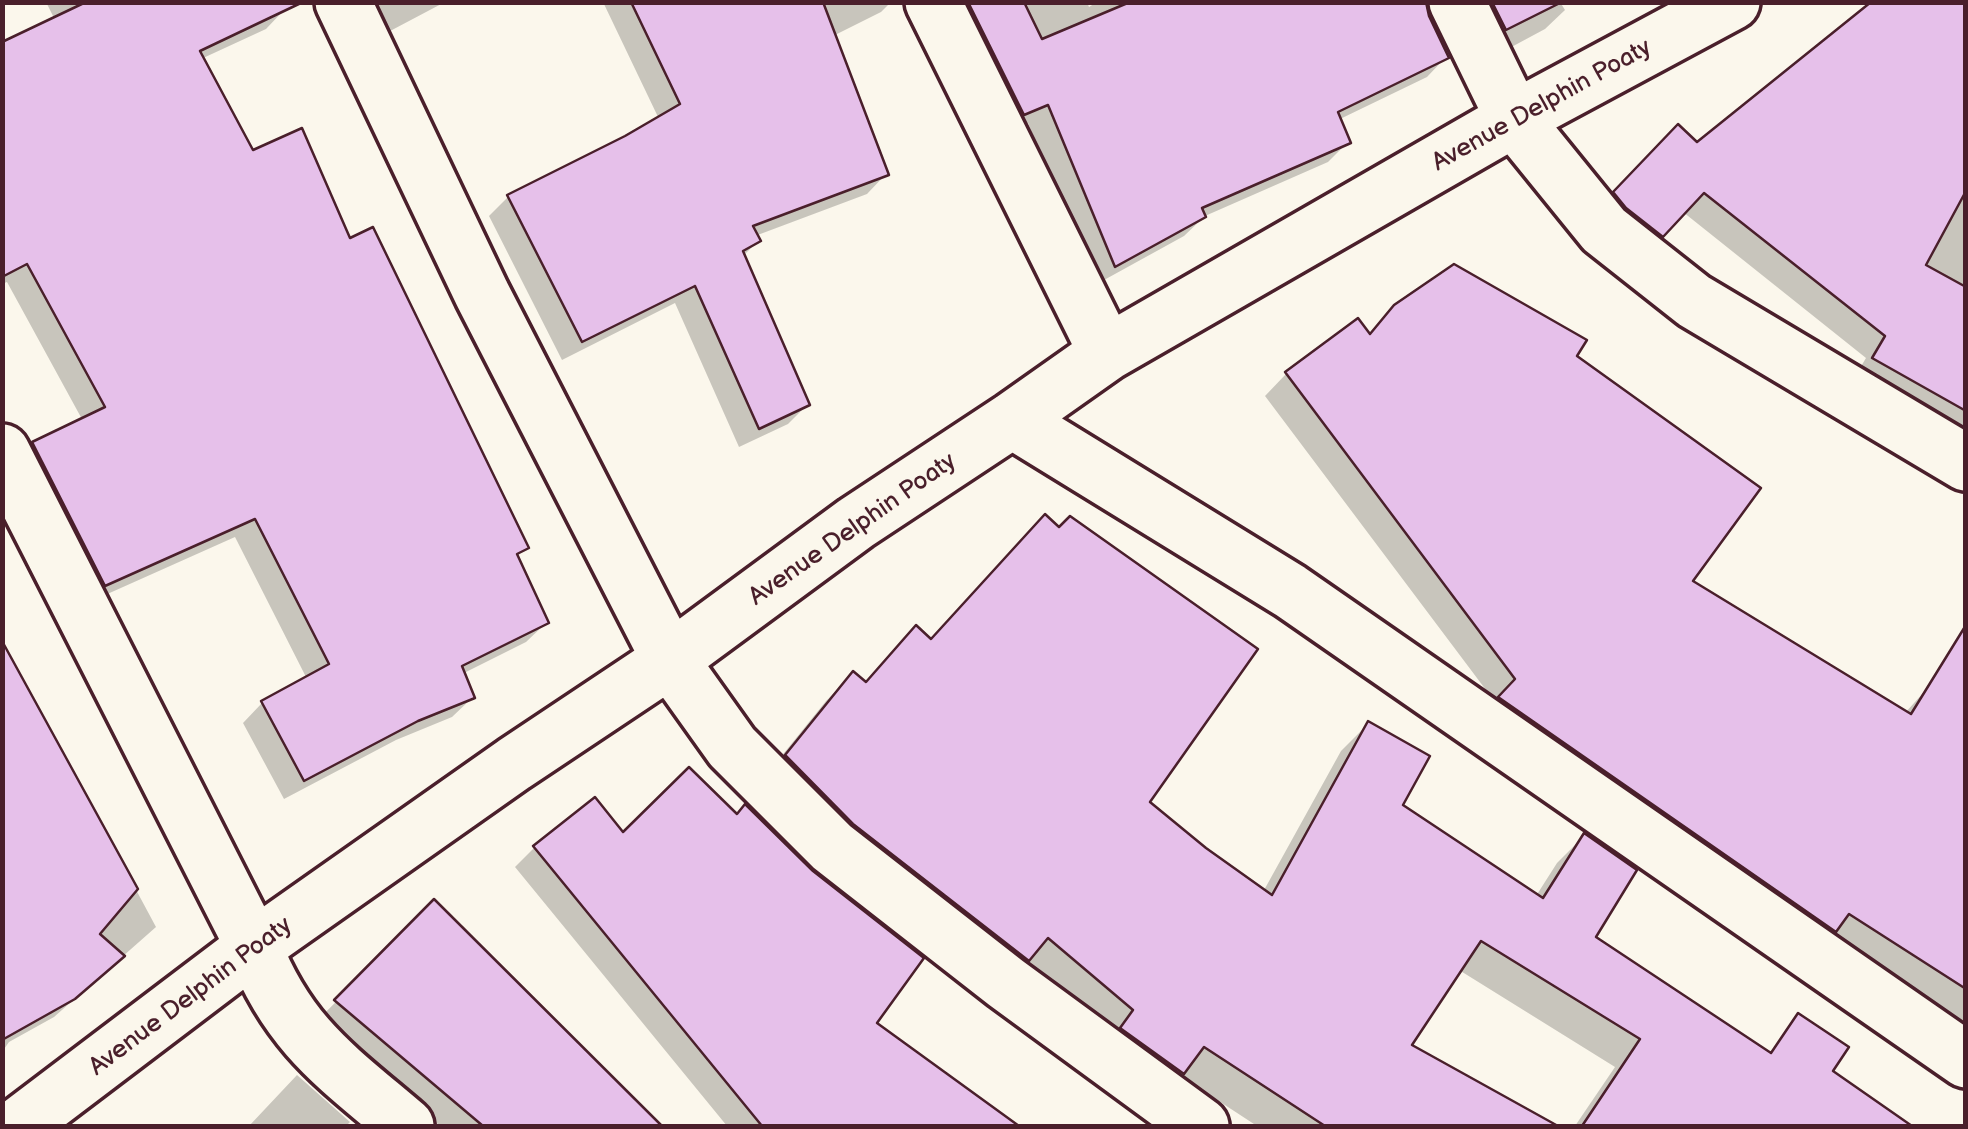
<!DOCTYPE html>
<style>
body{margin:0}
#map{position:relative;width:1968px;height:1129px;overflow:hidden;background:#fbf7ec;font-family:"Balsamiq Sans",sans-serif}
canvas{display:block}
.frame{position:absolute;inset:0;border:5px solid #4a1f2b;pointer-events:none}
</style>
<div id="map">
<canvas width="1968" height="1129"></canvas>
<div class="frame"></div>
</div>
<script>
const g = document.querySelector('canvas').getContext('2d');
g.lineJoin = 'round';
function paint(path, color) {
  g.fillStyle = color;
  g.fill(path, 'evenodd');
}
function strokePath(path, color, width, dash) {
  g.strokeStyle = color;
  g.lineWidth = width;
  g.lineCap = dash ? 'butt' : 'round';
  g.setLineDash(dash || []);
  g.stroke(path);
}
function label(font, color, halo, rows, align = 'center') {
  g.font = font + ' "Balsamiq Sans",sans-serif';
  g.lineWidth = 8;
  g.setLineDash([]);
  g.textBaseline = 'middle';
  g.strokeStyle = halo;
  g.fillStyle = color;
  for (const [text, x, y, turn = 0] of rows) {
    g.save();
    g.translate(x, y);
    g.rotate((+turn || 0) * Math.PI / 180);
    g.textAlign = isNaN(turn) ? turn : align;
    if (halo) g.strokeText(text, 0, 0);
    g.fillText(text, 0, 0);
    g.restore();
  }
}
const shadow = new Path2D(`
 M 46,2 L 282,2 L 285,9 L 266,29 L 201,59 L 251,153 L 349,241 L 526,547 L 516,557 L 546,623 L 526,642 L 462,674 L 472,698 L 452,717 L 396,740 L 284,799 L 243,723 L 262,703 L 307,679 L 235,537 L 85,604 L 14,464 L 34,444 L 83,421 L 7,282 L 2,284 L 2,45 L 55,20 Z
 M 356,2 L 445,2 L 375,39 Z
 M 603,2 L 891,2 L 881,12 L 833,36 L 886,174 L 867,194 L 755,236 L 758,241 L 743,256 L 807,405 L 788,424 L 739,447 L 675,303 L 562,360 L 489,216 L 508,197 L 659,119 Z
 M 938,2 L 1087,2 L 1089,7 L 1097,2 L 1424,2 L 1427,16 L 1446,57 L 1427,77 L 1338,120 L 1348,142 L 1328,162 L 1205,216 L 1184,236 L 1095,285 L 1028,123 L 1004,133 Z
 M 1461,2 L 1560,2 L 1565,10 L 1545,29 L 1491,58 Z
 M 1966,2 L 1966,440 L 1854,378 L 1866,358 L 1683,212 L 1641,255 L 1595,214 L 1678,128 L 1697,146 Z
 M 1396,307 L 1573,357 L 1689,582 L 1905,713 L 1933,682 L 1966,701 L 1966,1024 L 1828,935 L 1495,702 L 1265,396 L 1286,374 L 1358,321 L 1368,335 Z
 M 3,642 L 156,927 L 54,1017 L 9,1042 L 2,1052 Z
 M 853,674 L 865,683 L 1147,802 L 1204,850 L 1263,892 L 1341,751 L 1368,724 L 1399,806 L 1536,896 L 1557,863 L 1584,836 L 1592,938 L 1768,1054 L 1783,1039 L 1907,1126 L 1575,1126 L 1615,1067 L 1459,970 L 1409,1046 L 1553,1126 L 1257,1126 L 1179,1075 L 1155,1100 L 759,784 L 826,701 Z
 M 623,836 L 988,1107 L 974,1126 L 727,1126 L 515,867 L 535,847 Z
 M 434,903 L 658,1126 L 439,1125 L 387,1081 L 307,1031 Z
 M 297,1075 L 350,1122 L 346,1126 L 249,1126 Z`);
const building = new Path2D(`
 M 86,2 L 303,2 L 200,51 L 253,150 L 302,128 L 350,238 L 373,227 L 529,548 L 517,554 L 549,623 L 462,666 L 475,698 L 418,721 L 304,781 L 261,701 L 329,664 L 255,519 L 105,586 L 32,442 L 105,407 L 27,264 L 2,277 L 2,42 Z
 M 631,2 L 823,2 L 889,175 L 753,226 L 761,241 L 743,251 L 810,405 L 759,429 L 695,286 L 582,342 L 507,195 L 625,136 L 680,104 Z
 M 968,2 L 1024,2 L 1042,39 L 1130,2 L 1426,2 L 1429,16 L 1449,58 L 1338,112 L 1351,143 L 1202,208 L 1206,217 L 1115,267 L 1048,105 L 1024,115 Z
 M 1492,2 L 1562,2 L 1506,30 Z
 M 1871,2 L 1966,2 L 1966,191 L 1926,265 L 1966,287 L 1966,411 L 1872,358 L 1885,336 L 1704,193 L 1663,237 L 1626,208 L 1613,192 L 1678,124 L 1697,142 Z
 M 1454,264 L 1587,340 L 1577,356 L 1761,488 L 1693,581 L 1911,714 L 1966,625 L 1966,989 L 1849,914 L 1836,932 L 1498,697 L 1515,679 L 1285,372 L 1358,318 L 1370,334 L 1394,305 Z
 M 1045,514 L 1059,527 L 1070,516 L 1258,649 L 1150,802 L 1206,848 L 1272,895 L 1368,721 L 1430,756 L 1403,805 L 1543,898 L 1584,833 L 1637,870 L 1596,937 L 1771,1053 L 1798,1013 L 1849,1047 L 1833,1071 L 1912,1126 L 1582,1126 L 1640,1039 L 1481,941 L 1412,1045 L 1558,1126 L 1325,1126 L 1204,1047 L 1184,1074 L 1120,1028 L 1133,1010 L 1048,938 L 1029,961 L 853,824 L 785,755 L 853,671 L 866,682 L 916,625 L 931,639 Z
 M 2,641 L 138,889 L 100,934 L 125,956 L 75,999 L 2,1040 Z
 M 689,767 L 737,814 L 745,804 L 813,871 L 924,958 L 877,1023 L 1019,1126 L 762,1126 L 533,846 L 595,797 L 623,832 Z
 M 434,899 L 662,1126 L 483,1126 L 334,1000 Z`);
const street = new Path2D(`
 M 343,2 L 482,294 L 670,660 L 732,747 L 832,847 L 1006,983 L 1201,1126
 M 933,2 L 1107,353
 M 1457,2 L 1514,119 L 1604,230 L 1694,301 L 1966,463
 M 1012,420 L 1290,591 L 1966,1060
 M 2,452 L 254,947 C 289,1036 337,1067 406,1126
 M 18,1126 L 254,947 L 514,764 L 670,660 L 856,523 L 1012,420 L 1107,353 L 1514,119 L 1732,2`);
const streetNames = [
 ["Avenue Delphin Poaty",1542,106,-29],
 ["Avenue Delphin Poaty",853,530,-35],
 ["Avenue Delphin Poaty",191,997,-37]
];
paint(shadow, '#0003');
paint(building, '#e6c0ea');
strokePath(building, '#4a1f2b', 2.5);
strokePath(street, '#4a1f2b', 62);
strokePath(street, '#fbf7ec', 55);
label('25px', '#4a1f2b', '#fbf7ec', streetNames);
</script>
